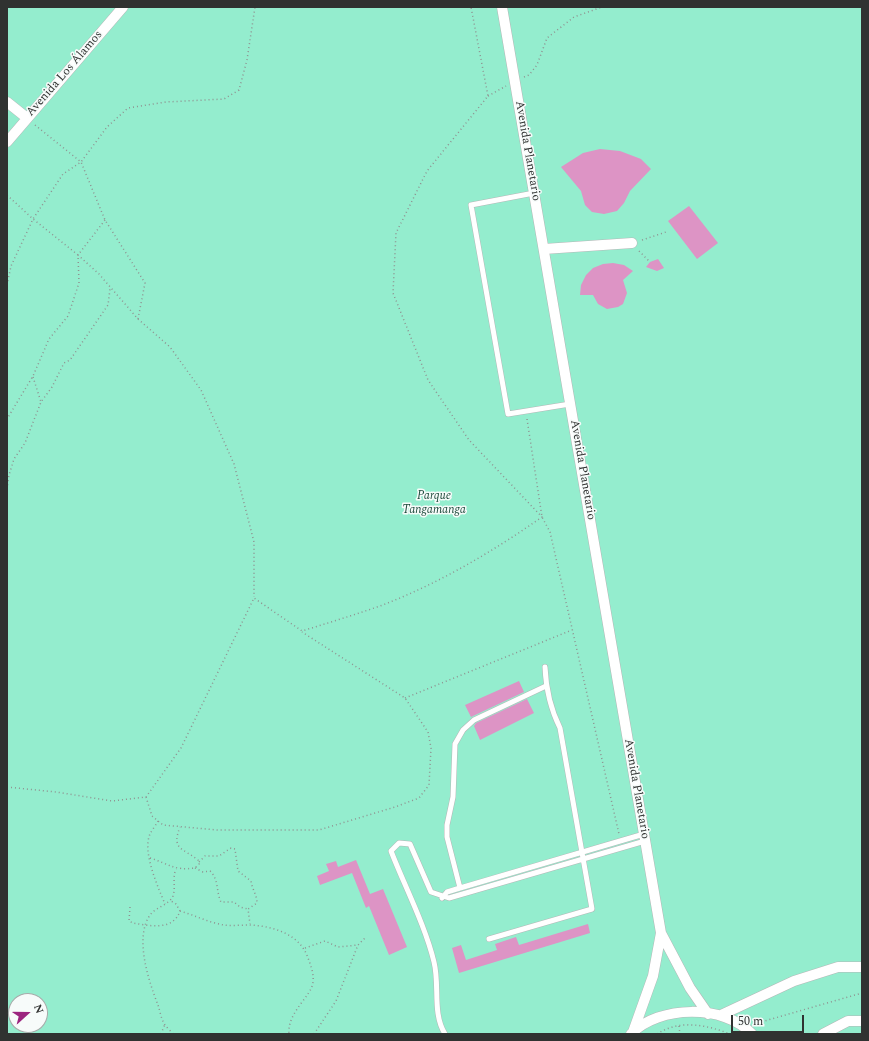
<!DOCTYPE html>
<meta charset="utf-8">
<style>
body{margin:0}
#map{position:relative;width:869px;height:1041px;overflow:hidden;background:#eaeeec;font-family:Spectral,serif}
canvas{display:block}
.frame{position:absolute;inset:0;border:8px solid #303231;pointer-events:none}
.north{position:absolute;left:8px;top:993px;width:40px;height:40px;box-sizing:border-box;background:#f7fbfa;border:1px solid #a7abaa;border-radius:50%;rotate:69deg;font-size:11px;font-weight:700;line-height:16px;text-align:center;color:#303231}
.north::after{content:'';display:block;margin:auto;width:14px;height:18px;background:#9c257f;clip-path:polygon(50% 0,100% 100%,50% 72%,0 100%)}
.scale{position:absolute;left:731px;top:1015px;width:73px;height:18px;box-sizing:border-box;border:2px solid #303231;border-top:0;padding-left:5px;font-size:12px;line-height:14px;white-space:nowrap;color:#303231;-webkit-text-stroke:3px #f7fbfa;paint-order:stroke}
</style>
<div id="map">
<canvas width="869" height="1041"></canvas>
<div class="frame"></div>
<div class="north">N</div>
<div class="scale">50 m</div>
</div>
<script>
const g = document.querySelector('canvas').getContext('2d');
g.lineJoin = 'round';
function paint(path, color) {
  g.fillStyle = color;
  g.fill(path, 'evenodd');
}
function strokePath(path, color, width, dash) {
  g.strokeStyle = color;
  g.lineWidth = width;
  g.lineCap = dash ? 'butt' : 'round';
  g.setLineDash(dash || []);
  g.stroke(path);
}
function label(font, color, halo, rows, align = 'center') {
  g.font = font + ' Spectral,serif';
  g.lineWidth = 3;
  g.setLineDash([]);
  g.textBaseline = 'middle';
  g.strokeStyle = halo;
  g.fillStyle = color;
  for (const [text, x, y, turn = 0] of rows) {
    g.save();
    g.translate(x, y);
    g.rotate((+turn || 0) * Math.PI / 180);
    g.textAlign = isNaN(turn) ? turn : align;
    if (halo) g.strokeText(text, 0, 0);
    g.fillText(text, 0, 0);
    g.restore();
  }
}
const green = new Path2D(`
 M 7,7 L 862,7 L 862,1034 L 7,1034 ZM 16,1001 L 40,1001 L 40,1025 L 16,1025 Z`);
const building = new Path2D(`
 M 600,149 L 620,151 L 641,159 L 651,169 L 630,191 L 624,203 L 617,211 L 604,214 L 592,212 L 585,205 L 581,191 L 561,167 L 583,153 Z
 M 689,206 L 718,243 L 697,259 L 668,221 Z
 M 658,259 L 664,268 L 657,271 L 646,267 L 650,262 Z
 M 613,263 L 624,265 L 633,271 L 623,280 L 627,293 L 623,304 L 618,307 L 607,309 L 598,304 L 593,295 L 580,295 L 581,285 L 586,275 L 593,268 L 603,264 Z
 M 519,681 L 524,692 L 471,717 L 465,705 Z
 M 527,699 L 534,713 L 480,740 L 474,726 L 476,723 Z
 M 356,860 L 370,894 L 383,889 L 407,947 L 389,955 L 369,906 L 366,908 L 352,873 L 320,885 L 317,876 L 329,871 L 326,864 L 336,861 L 338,867 Z
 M 588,924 L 590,933 L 459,973 L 452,948 L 461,945 L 466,960 L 497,950 L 495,944 L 516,937 L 519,945 Z`);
const path = new Path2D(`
 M 524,77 L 529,75 L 537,65 L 547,38 L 574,17 L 602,7
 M 488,96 L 506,86
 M 35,125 L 81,162 L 105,220 L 145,283 L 138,319
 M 7,195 L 33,219 L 78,255 L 79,283 L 68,316 L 49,339 L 33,376 L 7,419
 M 105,220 L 78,255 L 99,274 L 138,319 L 170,347 L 201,390 L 234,464 L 254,542 L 254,597
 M 642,240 L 666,232
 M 639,251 L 650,262
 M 7,285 L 11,266 L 33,219 L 63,174 L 81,162 L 107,127 L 128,108 L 166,102 L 224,99 L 239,90 L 247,60 L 255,7
 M 33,377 L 41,402
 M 527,419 L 542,517 L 550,532 L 619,834
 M 7,489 L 9,475 L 14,459 L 25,443 L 41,402 L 52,387 L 64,363 L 70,360 L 108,305 L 110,289
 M 405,698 L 572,630
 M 7,787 L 56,792 L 112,801 L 146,797 L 181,748 L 254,598 L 302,631 C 328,623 354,615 380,606 C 438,584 492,552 542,517 L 469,440 L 428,380 L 393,293 L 396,233 L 427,171 L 488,96 L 471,7
 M 146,797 L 152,816 L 163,825 L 217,830 L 319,830 L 395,807 L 419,798 L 429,785 L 431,748 L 428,732 L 405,698 L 302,632
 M 158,821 C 156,825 152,830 150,834 C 142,852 158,887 165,904
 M 150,858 C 169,864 174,871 195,868 L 199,864 L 198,860 C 183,848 171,850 180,827
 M 199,862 L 205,856 L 219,856 L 231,848 L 235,849 L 238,871 L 251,881 C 252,889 257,895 257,903 L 248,909 L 250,924
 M 195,868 L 203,872 L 210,871 C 219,879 216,892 221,902 L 234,902 L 240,907 L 248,909
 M 130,907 L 129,921 L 133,923 C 150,926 173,931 180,911 L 176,904 L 171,901
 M 180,911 C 194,915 210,923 224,925 C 232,926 241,925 249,925 C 273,926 300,934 308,958 C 311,966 314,974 313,982 C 312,996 287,1012 289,1034
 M 305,948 L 325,941 L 338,947 L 358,945
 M 754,1024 L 862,993
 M 679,1026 L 680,1034
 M 161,1034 L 165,1024
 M 173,1034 C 171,1031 167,1028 165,1025 C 161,1019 160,1011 158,1005 C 149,982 134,938 150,915 C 156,907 169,905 173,896 C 176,887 172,878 176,869
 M 314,1034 L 336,1001 L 358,945 L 365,938
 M 657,1034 C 680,1019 707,1025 730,1034`);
const lane = new Path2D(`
 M 534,193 L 471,205 L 508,414 L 570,404
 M 460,888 L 447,837 L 447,825 L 453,797 L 455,744 L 463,730 L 474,720 L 546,686
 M 442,898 L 447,892 L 460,888 L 644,834
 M 489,939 L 592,909 L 560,728 C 550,708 546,689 545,667
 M 445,1034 C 432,1013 440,986 434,962 C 425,925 405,887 391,851 L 399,843 L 410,844 L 431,892 L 449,898 L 645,841`);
const street = new Path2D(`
 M 502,7 L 661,933 L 690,988 L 708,1014
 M 7,102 L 27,118
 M 7,142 L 123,7
 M 544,249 L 632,243
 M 721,1015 L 794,981 L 838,967 L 862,967
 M 633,1032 L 653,976 L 661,933
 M 631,1034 C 659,1005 724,1004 752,1034
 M 823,1034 L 848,1021 L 862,1021`);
const streetNames = [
 ["Avenida Los Álamos",65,74,-49],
 ["Avenida Planetario",527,151,80],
 ["Avenida Planetario",582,470,80],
 ["Avenida Planetario",636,789,80]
];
const parkNames = [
 ["Parque",434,497],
 ["Tangamanga",434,511]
];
paint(green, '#94edce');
paint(building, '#dd94c5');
strokePath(lane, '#b4b8b7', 6);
strokePath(street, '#b4b8b7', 11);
strokePath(path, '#8f9290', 1.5, [1, 3]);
strokePath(lane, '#fff', 5);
strokePath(street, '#fff', 10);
label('12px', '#303231', '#f7fbfa', streetNames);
label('italic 12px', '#1e4a3c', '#f7fbfa', parkNames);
</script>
